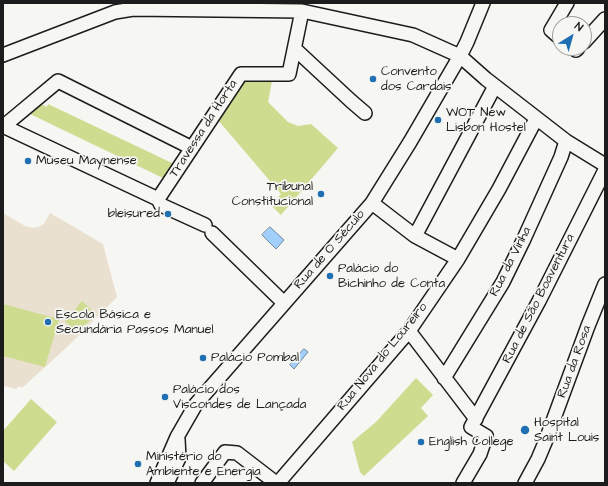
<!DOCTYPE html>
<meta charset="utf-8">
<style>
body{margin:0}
#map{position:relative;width:608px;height:486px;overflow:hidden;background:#f6f6f2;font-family:"Architects Daughter",sans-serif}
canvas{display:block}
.frame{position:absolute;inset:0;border:4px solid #1c1c1c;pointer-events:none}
.north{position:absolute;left:552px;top:16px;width:40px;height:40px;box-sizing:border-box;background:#f6f6f2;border:1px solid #9f9f9c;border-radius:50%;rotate:37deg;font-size:11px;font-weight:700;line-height:16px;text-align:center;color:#1c1c1c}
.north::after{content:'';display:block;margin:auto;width:14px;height:18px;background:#1f6fb2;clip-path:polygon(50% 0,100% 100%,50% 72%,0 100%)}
</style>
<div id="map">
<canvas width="608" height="486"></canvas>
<div class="frame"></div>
<div class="north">N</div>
</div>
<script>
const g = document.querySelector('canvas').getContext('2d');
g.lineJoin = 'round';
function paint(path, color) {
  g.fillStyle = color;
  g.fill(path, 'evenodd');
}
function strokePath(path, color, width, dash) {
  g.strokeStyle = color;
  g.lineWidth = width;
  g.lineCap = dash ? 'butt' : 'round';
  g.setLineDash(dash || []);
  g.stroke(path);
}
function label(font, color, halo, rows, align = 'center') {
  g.font = font + ' "Architects Daughter",sans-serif';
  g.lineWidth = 3.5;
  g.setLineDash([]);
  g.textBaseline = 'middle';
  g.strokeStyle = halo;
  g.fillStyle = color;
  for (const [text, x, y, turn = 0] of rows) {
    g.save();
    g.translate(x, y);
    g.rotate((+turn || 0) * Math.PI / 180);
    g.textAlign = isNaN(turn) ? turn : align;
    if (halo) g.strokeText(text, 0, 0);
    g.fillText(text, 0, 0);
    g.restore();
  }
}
const built = new Path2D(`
 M 3,213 L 25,226 L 32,228 L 38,227 L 44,224 L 50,213 L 103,244 L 117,297 L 67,347 L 22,388 L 19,386 L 16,389 L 5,386 L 3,388 Z`);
const green = new Path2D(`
 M 244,79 L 272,81 L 268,102 L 288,122 L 298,126 L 311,124 L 338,148 L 281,215 L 271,205 L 281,194 L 218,120 Z
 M 43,99 L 41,104 L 47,107 L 48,104 L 174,164 L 165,179 L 28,113 Z
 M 82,301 L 96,314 L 77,333 L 65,321 Z
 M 3,304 L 59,319 L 45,367 L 3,356 Z
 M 416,378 L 433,395 L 421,408 L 428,416 L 364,476 L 360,472 L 352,442 L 376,422 Z
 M 31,399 L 57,422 L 14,471 L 3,461 L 3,431 Z`);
const water = new Path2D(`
 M 270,227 L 284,240 L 276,249 L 262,235 Z
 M 304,349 L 308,352 L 294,369 L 290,365 Z`);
const minor = new Path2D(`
 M 560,38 L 551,30 L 567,3
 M 584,42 L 605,19
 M 573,48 L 576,50 L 578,48
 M 295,49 L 351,101 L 365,113
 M 3,55 L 115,12 L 133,9 L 302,11 L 413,35 L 460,56 L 486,79 L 566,141 L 605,165
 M 3,126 L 158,199 L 161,205 L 205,225
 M 4,126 L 58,81 L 192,148
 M 158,199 L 241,74 L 289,74 L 302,11
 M 372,203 L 415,236 L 458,259
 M 212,233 L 284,303
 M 415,236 L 495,86
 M 409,331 L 476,419
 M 444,378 L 503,282 L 523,241 L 561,157 L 566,141
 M 157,483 L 177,437 L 196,404 L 372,203 L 410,142 L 460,56 L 467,42 L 483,3
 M 167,483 L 179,458 L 178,439
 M 202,483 L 225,452 L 237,453 L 276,483
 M 278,483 L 409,331 L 458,259 L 499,189 L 536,119
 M 463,483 L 480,454 L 486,436 L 471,427 L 539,301 L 605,170
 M 525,483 L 538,459 L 546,440 L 588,326 L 605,284`);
const markers = [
 [373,79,4,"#1f6fb2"],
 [438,120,4,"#1f6fb2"],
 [28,161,4,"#1f6fb2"],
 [321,194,4,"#1f6fb2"],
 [168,214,4,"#1f6fb2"],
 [330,276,4,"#1f6fb2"],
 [48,322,4,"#1f6fb2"],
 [203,358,4,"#1f6fb2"],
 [165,397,4,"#1f6fb2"],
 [525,430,5,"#1f6fb2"],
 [421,442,4,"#1f6fb2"],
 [138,464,4,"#1f6fb2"]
];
const poiNames = [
 ["Convento",381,72],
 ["dos Cardais",381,87],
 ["WOT New",446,113],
 ["Lisbon Hostel",446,128],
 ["Museu Maynense",36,161],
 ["Tribunal",313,187,"right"],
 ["Constitucional",313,202,"right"],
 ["bleisured",160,214,"right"],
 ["Palácio do",338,269],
 ["Bichinho de Conta",338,284],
 ["Escola Básica e",56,315],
 ["Secundária Passos Manuel",56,330],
 ["Palácio Pombal",211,358],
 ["Palácio dos",173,390],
 ["Viscondes de Lançada",173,405],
 ["Hospital",534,423],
 ["Saint Louis",534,438],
 ["English College",429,442],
 ["Ministério do",146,457],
 ["Ambiente e Energia",146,472]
];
const streetNames = [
 ["Travessa da Horta",204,129,-57],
 ["Rua de O Século",330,250,-49],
 ["Rua da Vinha",511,262,-63],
 ["Rua de São Boaventura",539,299,-63],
 ["Rua Nova do Loureiro",383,357,-51],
 ["Rua da Rosa",575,362,-70]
];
paint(built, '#e9e0d0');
paint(green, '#cedc90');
paint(water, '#a2cefc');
strokePath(water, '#6c87a2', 1);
strokePath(minor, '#1c1c1c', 16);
strokePath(minor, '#f6f6f2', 13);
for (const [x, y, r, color] of markers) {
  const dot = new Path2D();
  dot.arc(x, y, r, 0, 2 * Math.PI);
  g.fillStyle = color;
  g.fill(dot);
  strokePath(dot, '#f6f6f2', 1.5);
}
label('13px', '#1c1c1c', '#f6f6f2', poiNames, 'left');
label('13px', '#1c1c1c', '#f6f6f2', streetNames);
</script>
